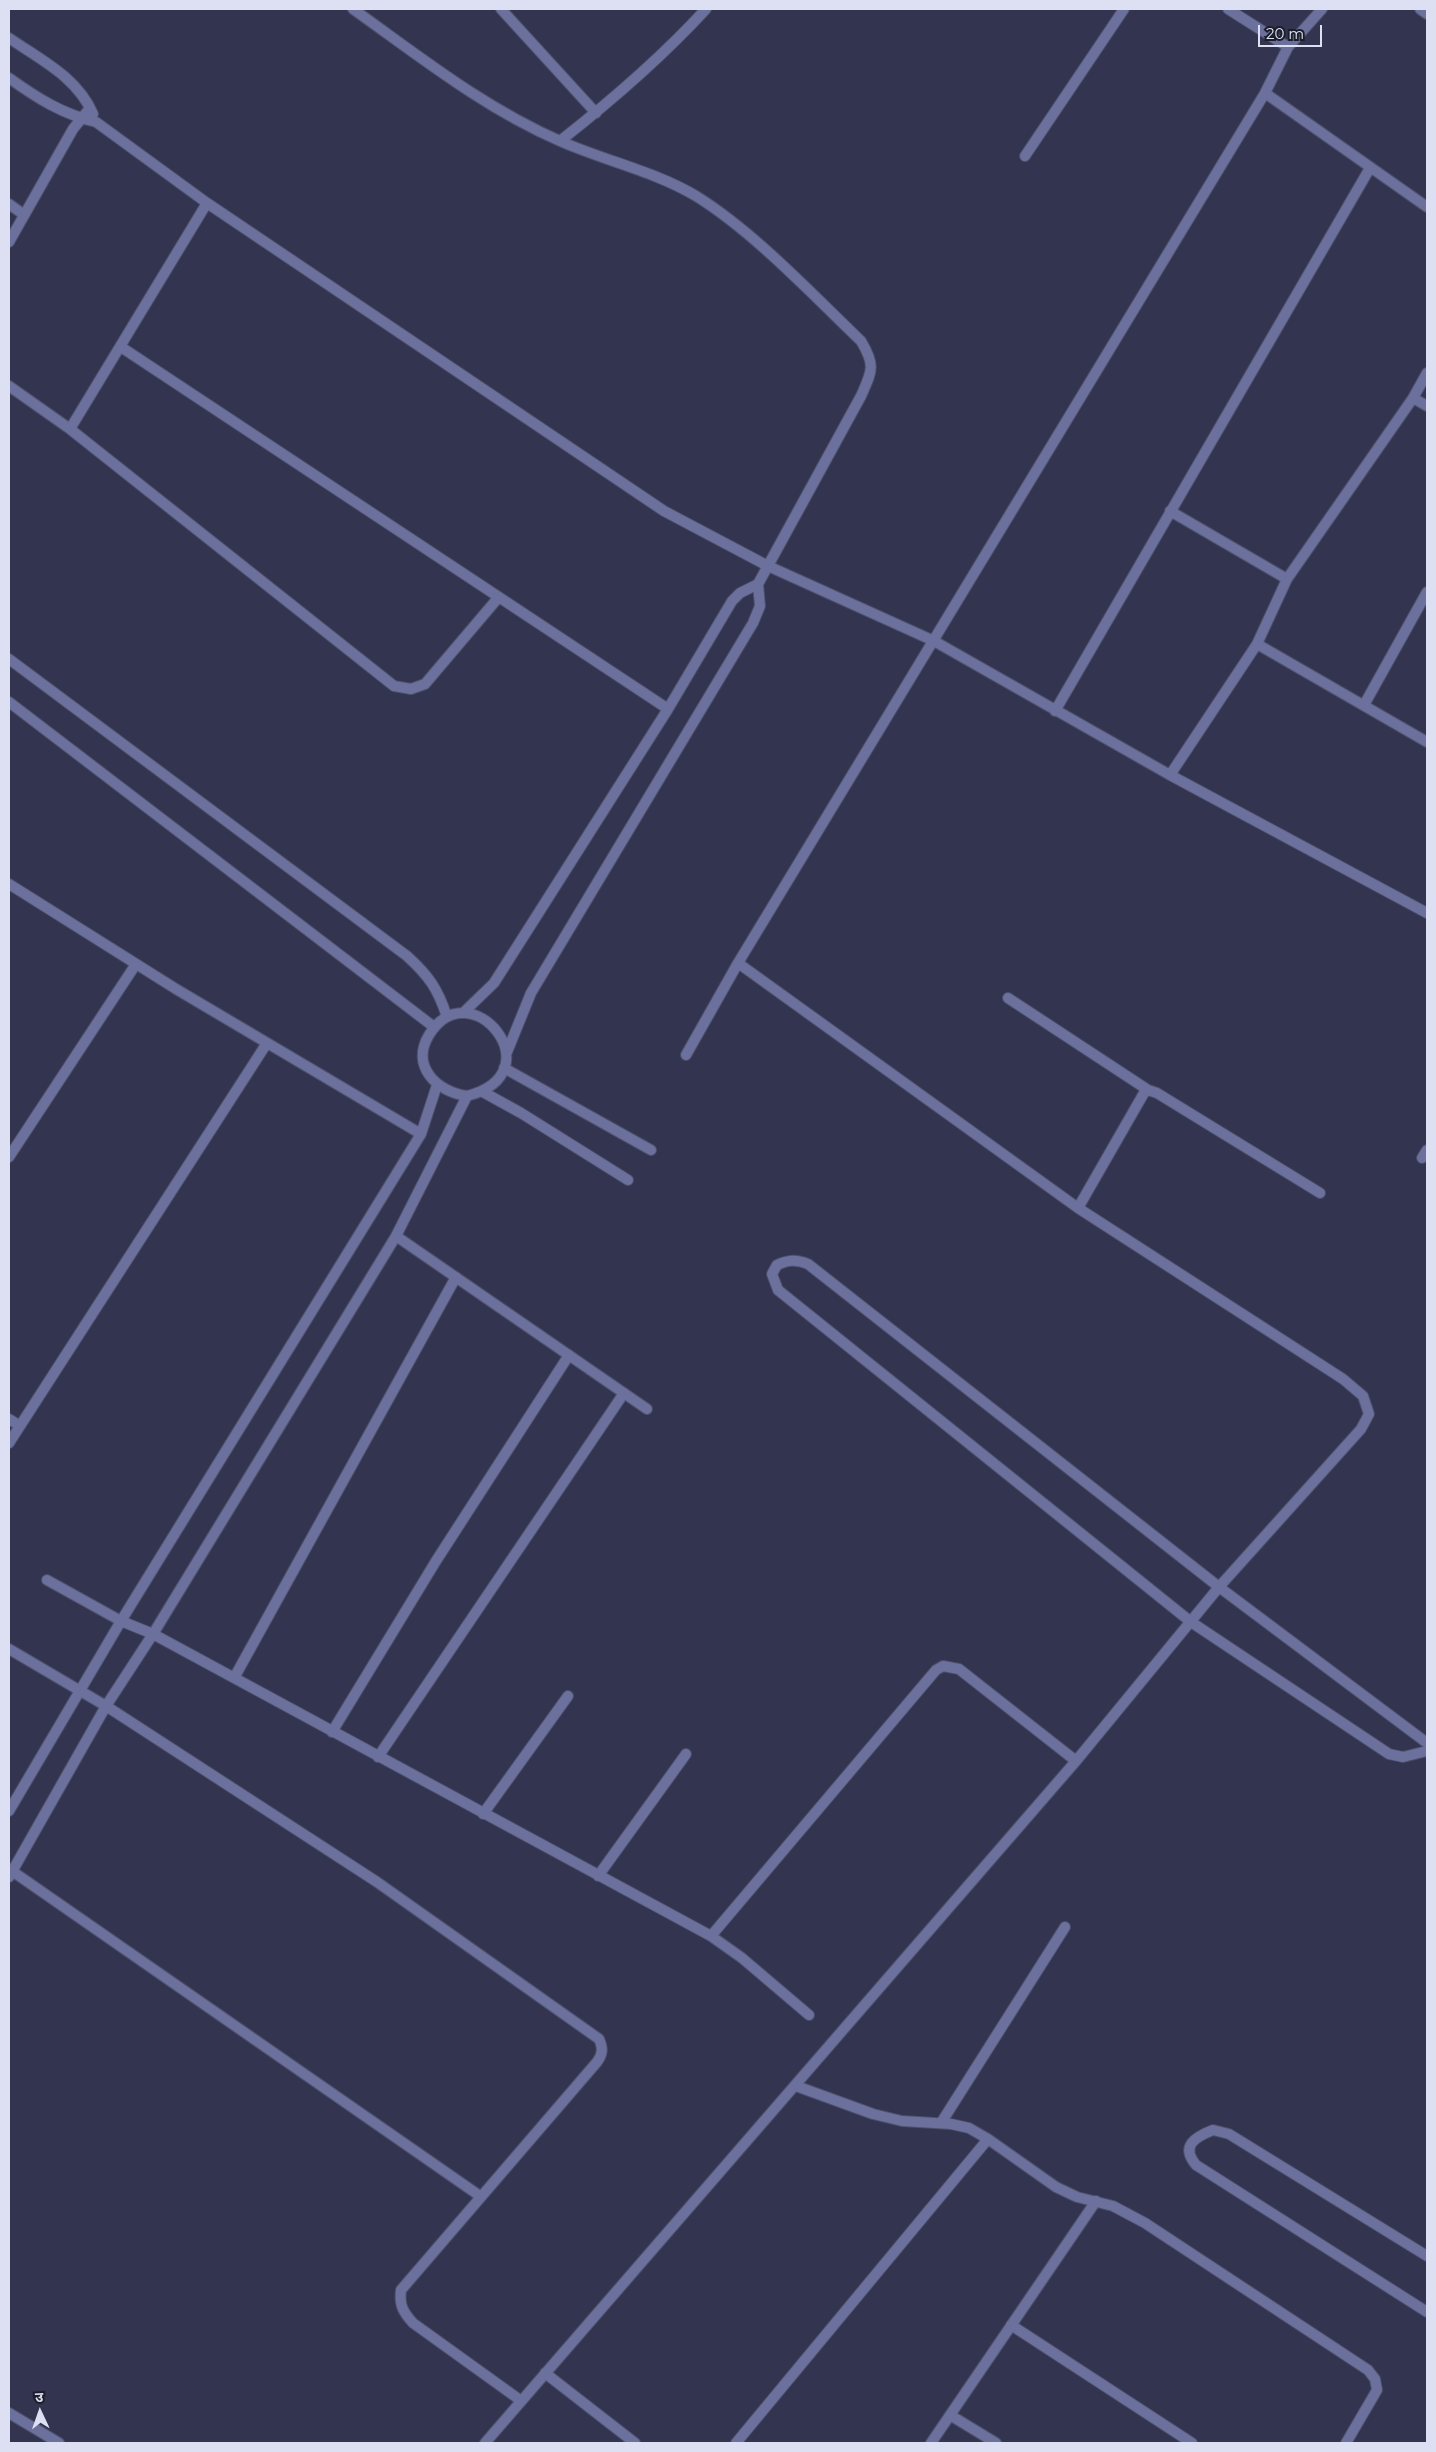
<!DOCTYPE html>
<meta charset="utf-8">
<style>
body{margin:0}
#map{position:relative;width:1436px;height:2452px;overflow:hidden;background:#323450;font-family:Montserrat,"Noto Sans Devanagari",sans-serif}
canvas{display:block}
.frame{position:absolute;inset:0;border:10px solid #dde0f2;pointer-events:none}
.north{position:absolute;left:15px;top:2387px;width:50px;height:50px;-webkit-text-stroke:4px #1c1d2a;paint-order:stroke;rotate:357deg;font-size:14px;font-weight:700;line-height:20px;text-align:center;color:#dde0f2}
.north::after{content:'';display:block;margin:auto;width:18px;height:22px;background:#dde0f2;clip-path:polygon(50% 0,100% 100%,50% 72%,0 100%)}
.scale{position:absolute;left:1258px;top:25px;width:64px;height:22px;box-sizing:border-box;border:2px solid #dde0f2;border-top:0;padding-left:6px;font-size:15px;line-height:18px;white-space:nowrap;color:#dde0f2;-webkit-text-stroke:4px #1c1d2a;paint-order:stroke}
</style>
<div id="map">
<canvas width="1436" height="2452"></canvas>
<div class="frame"></div>
<div class="north">उ</div>
<div class="scale">20 m</div>
</div>
<script>
const g = document.querySelector('canvas').getContext('2d');
g.lineJoin = 'round';
function strokePath(path, color, width, dash) {
  g.strokeStyle = color;
  g.lineWidth = width;
  g.lineCap = dash ? 'butt' : 'round';
  g.setLineDash(dash || []);
  g.stroke(path);
}
const service = new Path2D(`
 M 941,2123 L 1065,1927`);
const minor = new Path2D(`
 M 353,9 C 419,56 484,108 560,141 C 605,161 654,171 696,196 C 754,232 812,294 861,341 C 876,366 872,371 861,396 L 758,584
 M 501,9 L 596,113
 M 1228,9 L 1288,47
 M 1420,9 L 1427,14
 M 9,38 C 41,60 77,77 93,114
 M 9,78 C 37,98 62,114 96,122 L 207,203 L 664,511 L 768,566 L 934,641 L 1170,775 L 1427,913
 M 1265,93 L 1427,207
 M 560,141 C 611,101 662,57 706,9
 M 1025,156 L 1124,9
 M 9,204 L 23,214
 M 9,242 L 73,129 L 90,108
 M 121,347 L 668,709
 M 9,386 L 70,429 L 394,686 L 411,689 L 425,684 L 498,598
 M 1413,398 L 1427,406
 M 70,429 L 207,203
 M 1170,511 L 1287,579
 M 1257,644 L 1427,742
 M 9,659 L 407,956 C 429,976 438,989 447,1017
 M 9,702 L 434,1027
 M 1364,705 L 1427,592
 M 1055,711 L 1370,168
 M 1170,775 L 1257,644 L 1287,579 L 1413,398 L 1427,373
 M 9,884 L 176,989 L 421,1134
 M 1008,998 L 1148,1090
 M 463,1013 L 494,983 L 668,709 L 732,601 L 740,593 L 758,584 L 760,606 L 753,623 L 531,993 L 507,1052
 M 686,1055 L 738,963 L 1265,93 L 1288,47 L 1322,9
 M 504,1068 L 651,1150
 M 483,1092 L 521,1113 L 628,1180
 M 9,1157 L 136,964
 M 1422,1158 L 1427,1150
 M 1078,1208 L 1144,1093 L 1148,1090 L 1157,1093 L 1320,1193
 M 396,1236 L 647,1409
 M 9,1419 L 20,1426
 M 9,1443 L 267,1043
 M 47,1580 L 121,1621 L 153,1634 L 711,1936 L 742,1958 L 809,2015
 M 9,1649 L 106,1706 L 377,1882 L 599,2039 C 603,2048 603,2054 597,2062 L 401,2290 C 399,2305 403,2312 413,2323 L 520,2400
 M 234,1678 L 456,1277
 M 332,1732 L 436,1561 L 569,1355
 M 1427,1743 L 1219,1587 L 808,1264 C 796,1259 788,1260 777,1265 L 772,1274 L 778,1290 L 1191,1622 L 1389,1754 L 1403,1757 L 1427,1751
 M 378,1757 L 624,1393
 M 9,1811 L 121,1621 L 421,1134 L 437,1085
 M 483,1814 L 568,1696
 M 12,1871 L 480,2196
 M 598,1876 L 686,1754
 M 9,1877 L 106,1706 L 153,1634 L 396,1236 L 467,1096 C 557,1073 470,968 429,1035 C 410,1066 437,1092 467,1096
 M 711,1936 L 936,1670 L 943,1666 L 959,1669 L 1076,1761
 M 796,2086 L 873,2114 L 902,2121 L 951,2124 L 969,2128 L 988,2139 L 1056,2187 L 1077,2197 L 1113,2206 L 1145,2223 L 1368,2370 L 1375,2379 L 1377,2390 L 1346,2443
 M 1427,2256 L 1229,2134 L 1213,2130 C 1195,2137 1180,2146 1196,2165 L 1427,2312
 M 1011,2325 L 1192,2443
 M 545,2373 L 635,2443
 M 9,2413 L 59,2443
 M 950,2415 L 996,2443
 M 485,2443 L 1076,1761 L 1219,1587 L 1361,1429 L 1369,1414 L 1363,1396 L 1343,1379 L 1078,1208 L 738,963
 M 736,2443 L 988,2139
 M 931,2443 L 1096,2201`);
strokePath(service, '#4d506a', 12);
strokePath(minor, '#4d506a', 12);
strokePath(service, '#6c709d', 10);
strokePath(minor, '#6c709d', 10);
</script>
